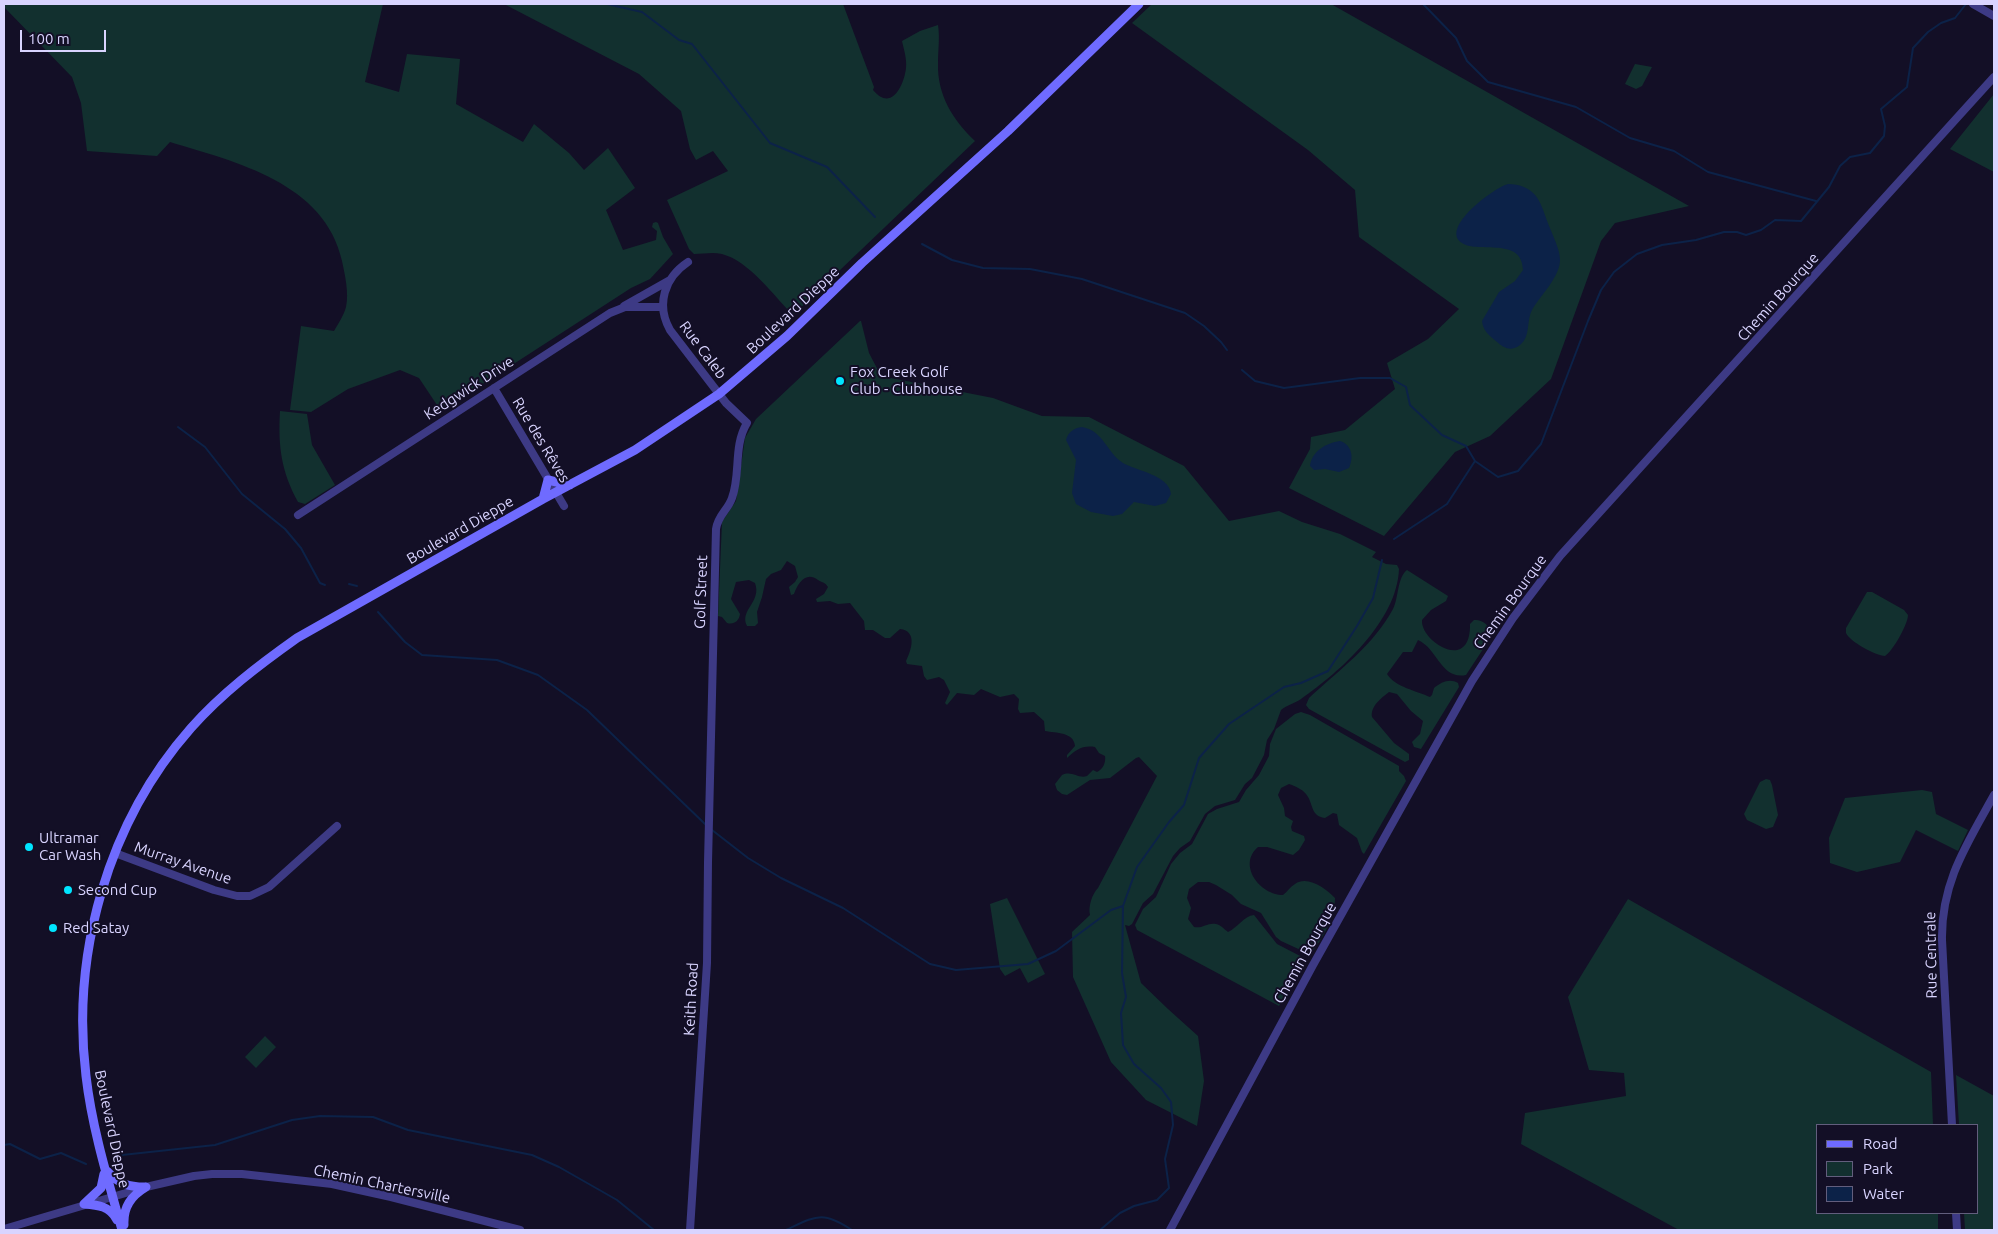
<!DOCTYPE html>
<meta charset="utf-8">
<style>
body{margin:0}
#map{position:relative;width:1998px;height:1234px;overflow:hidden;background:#130f26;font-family:Ubuntu,sans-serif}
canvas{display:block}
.frame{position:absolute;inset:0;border:5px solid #d9d4ff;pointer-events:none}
.legend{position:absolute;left:1816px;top:1124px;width:162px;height:90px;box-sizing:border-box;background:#130f26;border:1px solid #625e7d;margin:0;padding:6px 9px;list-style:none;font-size:15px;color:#d9d4ff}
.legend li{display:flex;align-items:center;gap:10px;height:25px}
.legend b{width:25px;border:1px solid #625e7d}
.scale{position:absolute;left:20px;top:30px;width:86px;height:22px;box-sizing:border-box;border:2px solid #d9d4ff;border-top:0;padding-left:6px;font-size:15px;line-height:18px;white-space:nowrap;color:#d9d4ff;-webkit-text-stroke:4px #130f26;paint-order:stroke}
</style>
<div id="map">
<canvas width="1998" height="1234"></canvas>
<div class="frame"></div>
<ul class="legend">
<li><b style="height:6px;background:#6f6bff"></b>Road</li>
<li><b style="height:14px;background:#12302f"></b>Park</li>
<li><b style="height:14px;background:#0c2248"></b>Water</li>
</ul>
<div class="scale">100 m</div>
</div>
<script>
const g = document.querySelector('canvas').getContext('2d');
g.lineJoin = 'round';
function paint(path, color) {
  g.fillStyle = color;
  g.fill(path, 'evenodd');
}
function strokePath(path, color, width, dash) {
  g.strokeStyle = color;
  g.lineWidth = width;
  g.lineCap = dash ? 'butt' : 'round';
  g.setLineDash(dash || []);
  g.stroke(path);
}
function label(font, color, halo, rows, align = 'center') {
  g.font = font + ' Ubuntu,sans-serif';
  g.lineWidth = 4;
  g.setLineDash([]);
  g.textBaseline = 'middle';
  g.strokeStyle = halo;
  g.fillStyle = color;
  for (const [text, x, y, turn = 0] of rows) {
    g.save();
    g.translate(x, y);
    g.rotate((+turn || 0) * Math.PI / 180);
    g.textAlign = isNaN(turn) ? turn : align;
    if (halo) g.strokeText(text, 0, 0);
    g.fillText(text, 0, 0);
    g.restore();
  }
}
const green = new Path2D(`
 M 4,4 L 383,4 L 365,82 L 399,92 L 407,54 L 460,59 L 456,104 L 523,142 L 534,124 L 569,153 L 584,170 L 608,148 L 635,188 L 606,210 L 623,250 L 656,240 L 657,231 L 652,227 L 653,223 L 656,222 L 658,223 L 663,237 L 673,254 L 650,279 L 631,288 L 441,411 L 419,378 L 400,370 L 348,389 L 311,412 L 290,410 L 301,326 L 334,331 C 338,324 344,315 346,307 C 349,293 345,275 342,261 C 325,183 236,162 170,142 L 157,156 L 87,151 L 81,103 L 72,77 L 4,7 Z
 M 504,4 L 843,4 L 874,87 L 873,90 C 891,112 904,86 906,68 C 907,59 904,50 902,41 L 920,31 L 938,25 C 940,38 938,50 938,63 C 937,95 953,120 975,141 L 793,315 C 774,296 749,261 722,254 C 712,252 704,254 694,254 L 689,249 L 667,200 L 728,171 L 713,151 L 696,160 L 690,149 L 681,111 L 639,74 Z
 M 1152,4 L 1331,4 L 1689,206 L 1615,223 L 1601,241 L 1551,379 L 1490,436 L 1455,452 L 1384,536 L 1289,488 L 1310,449 L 1311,437 L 1345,430 L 1395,389 L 1387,363 L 1428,339 L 1459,309 L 1359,237 L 1355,190 L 1308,150 L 1132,23 Z
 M 1635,64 L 1652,67 L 1642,86 L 1636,89 L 1625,84 Z
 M 1994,94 L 1994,172 L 1950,149 Z
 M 860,321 L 861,321 L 869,353 L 881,376 L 993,398 L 1042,416 L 1089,417 L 1184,466 L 1229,521 L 1279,511 L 1302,522 L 1340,534 L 1376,552 L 1372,557 L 1386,564 L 1397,565 L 1399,569 C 1397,621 1341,671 1301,699 C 1295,703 1287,705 1281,710 L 1274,729 L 1267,740 L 1264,755 L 1252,778 L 1245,784 L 1235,800 L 1215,806 L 1205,814 L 1190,841 L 1180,848 L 1173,856 L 1153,894 L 1143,903 L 1132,924 L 1129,926 L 1125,925 L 1141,983 L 1168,1009 L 1198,1036 L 1204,1081 L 1197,1126 L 1146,1100 L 1111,1062 L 1073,977 L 1072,932 L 1090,915 C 1088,907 1092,894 1098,888 L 1157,776 L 1139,757 L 1136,758 L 1110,778 L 1090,780 L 1067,795 L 1062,794 L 1057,790 L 1055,784 L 1062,775 C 1072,770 1078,779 1087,776 L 1093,770 L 1097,772 C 1103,769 1106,763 1105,756 L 1099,753 L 1095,747 C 1082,745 1076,750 1067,758 L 1067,755 L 1075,746 C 1074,732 1056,733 1045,731 L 1044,721 L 1034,712 L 1020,713 L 1018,709 L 1019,699 L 1014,694 L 1000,697 L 981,689 L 974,695 L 957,693 L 947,705 L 945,703 L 950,692 L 944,680 L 939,677 L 927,680 L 924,676 L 922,666 L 907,664 L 906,661 C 911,651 918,631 900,629 L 890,638 L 885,638 L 873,630 L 865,630 L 864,621 L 850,603 L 838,604 L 830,601 L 817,602 L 816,599 L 824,594 L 828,587 C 825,582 823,583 818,580 C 806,571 798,583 794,594 L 791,595 L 789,587 L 795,582 L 798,577 L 795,566 L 787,561 L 781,570 L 771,574 L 766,579 L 762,597 L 757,612 L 758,623 L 755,626 L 747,626 C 739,610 762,602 755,583 L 749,580 L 736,582 L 731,599 L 740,614 C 739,621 734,625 727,623 L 722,617 L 718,616 L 722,522 L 736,501 L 745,438 L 756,419 Z
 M 280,411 L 307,414 L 312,445 L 335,485 L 305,504 L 298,502 C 281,471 278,446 280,411 Z
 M 1407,570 L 1448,596 L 1446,601 L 1431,610 L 1422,620 C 1420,641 1471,674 1470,624 L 1474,620 C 1486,620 1492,628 1489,640 L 1466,675 C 1441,680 1438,649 1418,640 L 1412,652 L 1403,652 L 1387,674 C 1395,687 1417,691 1430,697 L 1432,695 L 1434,688 C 1441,682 1450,678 1458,683 L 1459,687 L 1421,749 L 1414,747 L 1412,742 L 1420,734 L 1423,721 L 1411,711 L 1397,694 L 1389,692 C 1381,698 1370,707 1372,717 L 1394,743 L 1409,754 L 1409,760 L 1405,762 L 1309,709 L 1306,705 L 1309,698 C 1339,670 1373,646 1393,609 C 1399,597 1397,578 1407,570 Z
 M 1867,592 L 1872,592 L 1904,610 L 1908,615 C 1908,624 1893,651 1885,656 C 1876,656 1849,641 1846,633 L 1846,628 Z
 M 1301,712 L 1310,715 L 1399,766 L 1399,771 L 1404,776 L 1406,781 L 1364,854 L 1362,852 L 1357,838 L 1339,825 L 1337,814 L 1333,813 L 1325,818 C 1310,816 1314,804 1306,794 C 1302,789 1295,786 1289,784 L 1281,788 L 1278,795 L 1284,808 L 1285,816 L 1293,821 L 1291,827 L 1292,831 L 1304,836 L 1305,840 L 1299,850 L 1293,855 L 1267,847 L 1258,847 C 1237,865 1260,895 1283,895 C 1287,892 1290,887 1295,884 C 1308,875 1326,889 1335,898 C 1335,916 1324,937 1312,952 L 1305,952 L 1281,941 L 1276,937 L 1261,913 L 1241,904 L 1232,895 L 1216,885 L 1209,882 L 1198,882 L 1189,889 L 1187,898 L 1191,908 L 1188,919 L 1194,927 C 1202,929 1208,922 1216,924 C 1221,925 1224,929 1228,932 C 1237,928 1244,916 1254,915 L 1277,944 L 1304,958 L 1306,962 L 1279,1006 L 1137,930 L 1135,925 L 1143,909 L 1156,897 L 1171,864 L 1180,853 L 1192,844 L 1208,814 L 1217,809 L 1239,802 L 1246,790 L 1259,775 L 1269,756 L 1270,744 L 1276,729 L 1295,714 Z
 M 1766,779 L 1770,780 L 1772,785 L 1778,815 L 1773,827 L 1766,829 L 1747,820 L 1744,814 L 1760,782 Z
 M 1922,790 L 1932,792 L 1936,814 L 1968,830 L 1958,851 L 1916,830 L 1900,862 L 1857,872 L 1830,863 L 1829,838 L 1845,798 Z
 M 1007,898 L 1045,974 L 1028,983 L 1020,968 L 1005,976 L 1000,969 L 990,904 Z
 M 1628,899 L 1931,1072 L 1933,1125 L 1817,1125 L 1817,1213 L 1938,1213 L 1938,1230 L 1679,1230 L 1521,1144 L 1525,1113 L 1626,1096 L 1624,1073 L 1589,1070 L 1568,997 Z
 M 265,1036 L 276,1047 L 256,1068 L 245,1057 Z
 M 1956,1075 L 1994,1096 L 1994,1230 L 1965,1230 L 1964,1213 L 1977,1213 L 1977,1125 L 1959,1125 Z`);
const water = new Path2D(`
 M 1508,184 C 1532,185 1539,196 1546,218 C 1550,230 1561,250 1560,261 C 1559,278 1540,296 1532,310 C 1526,322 1531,336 1520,345 C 1511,352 1504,348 1497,342 C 1489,335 1483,331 1482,321 L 1499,292 L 1515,281 L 1523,270 C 1522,236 1479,254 1462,243 C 1439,228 1495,187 1508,184 Z
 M 1082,427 C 1104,431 1106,452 1123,463 C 1137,471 1169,475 1171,494 L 1166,503 L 1155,506 L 1134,502 L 1122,514 L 1113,516 L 1091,512 L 1076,504 L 1072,493 L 1076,460 L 1066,440 C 1068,432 1074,428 1082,427 Z
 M 1340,441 C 1352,445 1354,457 1349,468 L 1339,472 L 1325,469 L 1314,470 L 1310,466 C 1312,451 1326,443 1340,441 Z`);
const stream = new Path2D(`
 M 607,4 L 642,12 L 679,40 L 692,44 L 770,143 L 827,167 L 875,217
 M 1423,4 L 1456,38 L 1467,61 L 1488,82 L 1576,107 L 1630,138 L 1674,151 L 1708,172 L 1816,201
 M 922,244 L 952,260 L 983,268 L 1030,269 L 1082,279 L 1185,313 L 1204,326 L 1221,342 L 1227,350
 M 1242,370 L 1255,381 L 1284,388 L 1360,378 L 1390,378 L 1406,387 L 1410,405 L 1442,435 L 1466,446 L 1475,461 L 1498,477 L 1518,471 L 1541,444 L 1588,321 L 1601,290 L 1614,272 L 1637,254 L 1662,245 L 1696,240 L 1724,232 L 1737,232 L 1746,235 L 1761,230 L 1775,220 L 1801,221 L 1829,187 L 1840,166 L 1850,157 L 1870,153 L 1884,136 L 1885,126 L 1881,109 L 1907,87 L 1913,48 L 1928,32 L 1941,23 L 1955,18 L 1966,4
 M 178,427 L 205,447 L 242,494 L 285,529 L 301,548 L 320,583 L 325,585
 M 1394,539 L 1447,504 L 1475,461
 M 349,584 L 357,586
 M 378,612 L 405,642 L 422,655 L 497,660 L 538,675 L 587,710 L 706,825
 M 712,830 L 748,858 L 781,878 L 843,908 L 930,964 L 956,970 L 1028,964 L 1056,951 L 1111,910 L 1123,906
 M 4,1145 L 10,1144 L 40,1159 L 61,1153 L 86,1164
 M 122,1155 L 215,1145 L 292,1120 L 320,1116 L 373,1117 L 408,1130 L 532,1155 L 559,1167 L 617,1200 L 654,1230
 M 786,1230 C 816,1216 822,1210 852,1230
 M 1100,1230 L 1120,1213 L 1134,1206 L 1157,1200 L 1169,1188 L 1165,1159 L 1173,1125 L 1171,1102 L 1161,1088 L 1134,1064 L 1123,1045 L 1121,1013 L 1126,997 L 1122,973 L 1123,906 L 1137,867 L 1169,822 L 1184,805 L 1199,758 L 1229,724 L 1284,687 L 1301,683 L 1328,671 L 1357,626 L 1373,598 L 1382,560`);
const tertiary = new Path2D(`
 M 1973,4 L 1994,16
 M 688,262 C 664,278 656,305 670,330 L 726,403 L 747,423 C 733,446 741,474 732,498 C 728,510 718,515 716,529 L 708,862 L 707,963 L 690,1230
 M 624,306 L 670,280
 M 494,388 L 564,506
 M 298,515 L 610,313 L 625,307 L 662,307
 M 115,853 L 214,890 L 237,896 L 250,896 L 269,887 L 337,826
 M 1952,1125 L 1942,940 C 1941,882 1967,844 1994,795
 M 1956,1213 L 1957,1230
 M 4,1229 L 146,1187 L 194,1176 L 212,1174 L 242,1174 L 332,1184 L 391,1197 L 520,1230
 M 1170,1230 L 1313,965 L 1472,681 L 1513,618 L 1560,556 L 1994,77`);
const secondary = new Path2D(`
 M 543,499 L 548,480 L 570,485
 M 107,1171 C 119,1184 128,1187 145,1187
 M 84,1204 C 98,1205 110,1206 117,1220
 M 84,1204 L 101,1188 L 104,1174
 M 124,1225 C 123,1207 131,1196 146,1187
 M 122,1230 C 108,1180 92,1128 86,1076 C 71,953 108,822 191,728 C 222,693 259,665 297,638 L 543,499 L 635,450 L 719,394 L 787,336 L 862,263 L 1008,131 L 1139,4`);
const markers = [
 [840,381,5,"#00e5ff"],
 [29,847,5,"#00e5ff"],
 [68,890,5,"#00e5ff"],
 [53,928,5,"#00e5ff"]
];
const streetNames = [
 ["Chemin Bourque",1778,297,-48],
 ["Boulevard Dieppe",793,310,-43],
 ["Rue Caleb",703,350,53],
 ["Kedgwick Drive",469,388,-33],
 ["Rue des Rêves",541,440,59],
 ["Boulevard Dieppe",460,530,-30],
 ["Golf Street",701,592,-88],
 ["Chemin Bourque",1510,602,-54],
 ["Murray Avenue",183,863,19],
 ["Chemin Bourque",1305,953,-61],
 ["Rue Centrale",1931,955,-91],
 ["Keith Road",691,999,-87],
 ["Boulevard Dieppe",112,1129,78],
 ["Chemin Chartersville",382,1184,12]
];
const poiNames = [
 ["Fox Creek Golf",850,372],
 ["Club - Clubhouse",850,389],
 ["Ultramar",39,838],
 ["Car Wash",39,855],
 ["Second Cup",78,890],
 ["Red Satay",63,928]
];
paint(green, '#12302f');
paint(water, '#0c2248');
strokePath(stream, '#0c2248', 2);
strokePath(tertiary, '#3d3a85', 8);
strokePath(secondary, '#6f6bff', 9);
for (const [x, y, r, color] of markers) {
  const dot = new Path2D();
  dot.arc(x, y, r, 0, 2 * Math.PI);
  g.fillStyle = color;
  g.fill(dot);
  strokePath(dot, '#130f26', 2);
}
label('15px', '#d9d4ff', '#130f26', streetNames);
label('15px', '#d9d4ff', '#130f26', poiNames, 'left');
</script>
